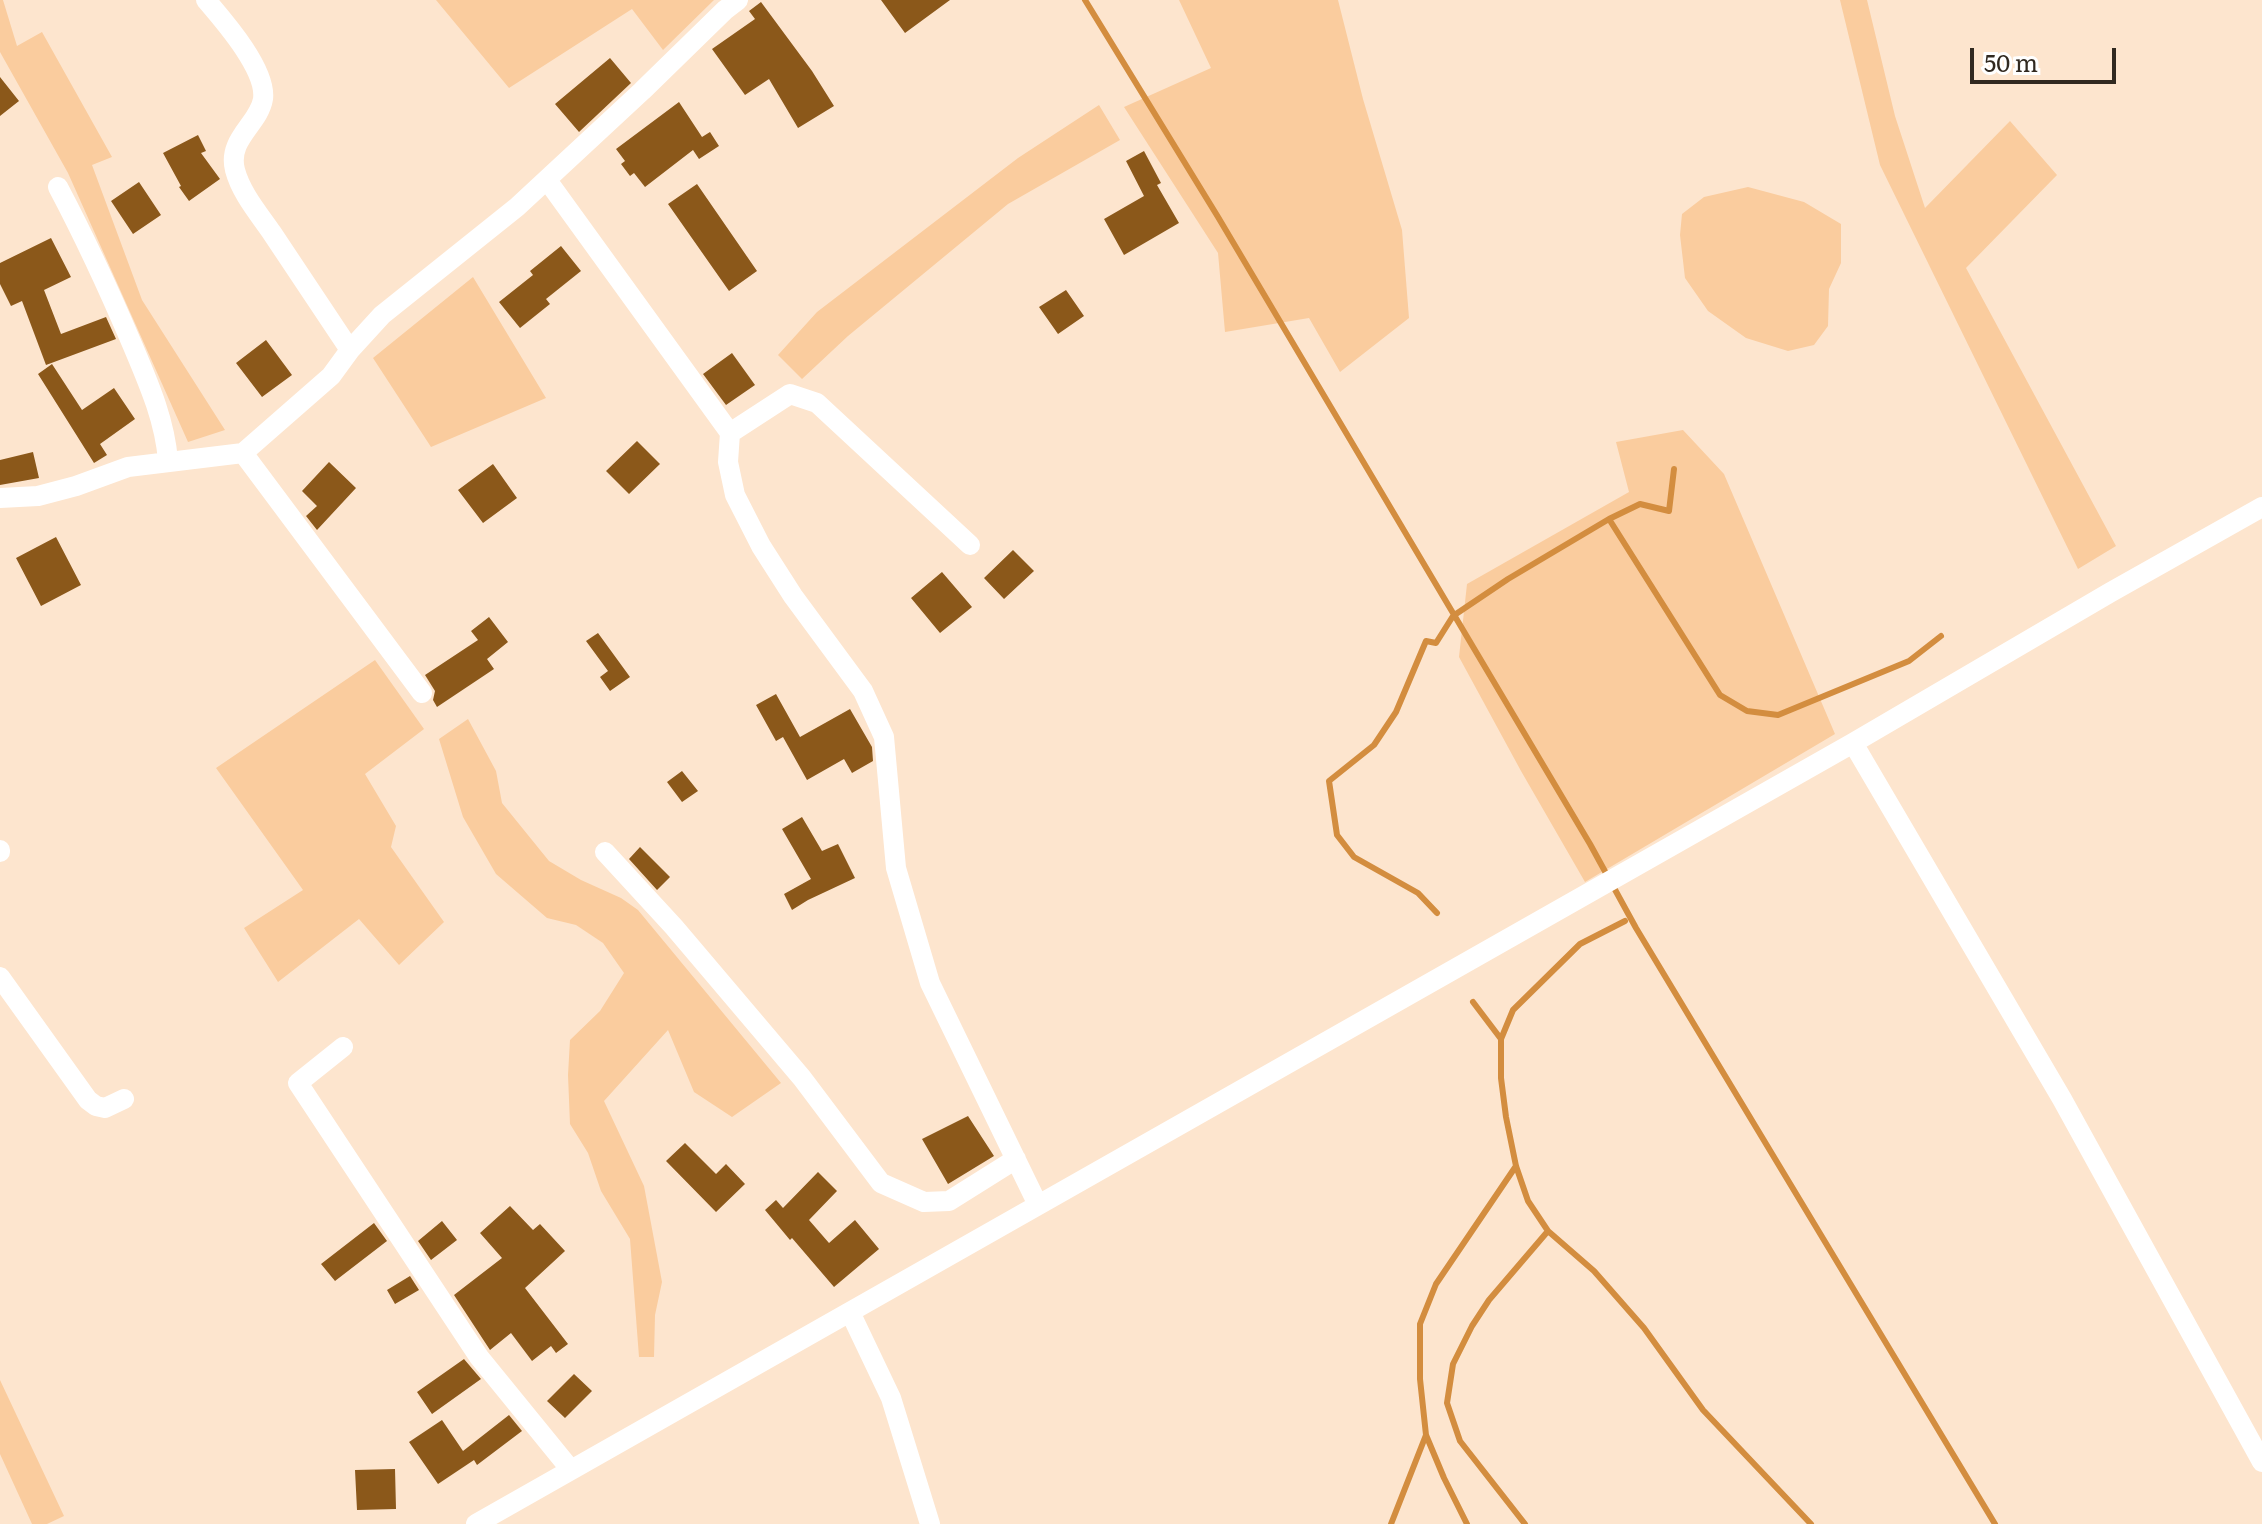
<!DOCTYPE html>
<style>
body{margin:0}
#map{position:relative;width:2262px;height:1524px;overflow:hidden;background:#fde5ce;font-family:Literata,serif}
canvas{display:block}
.scale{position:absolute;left:1970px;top:48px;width:146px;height:36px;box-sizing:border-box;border:4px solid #312920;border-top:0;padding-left:10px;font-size:24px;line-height:28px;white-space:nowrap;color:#312920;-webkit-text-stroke:6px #fff;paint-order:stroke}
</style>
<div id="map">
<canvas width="2262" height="1524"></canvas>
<div class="scale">50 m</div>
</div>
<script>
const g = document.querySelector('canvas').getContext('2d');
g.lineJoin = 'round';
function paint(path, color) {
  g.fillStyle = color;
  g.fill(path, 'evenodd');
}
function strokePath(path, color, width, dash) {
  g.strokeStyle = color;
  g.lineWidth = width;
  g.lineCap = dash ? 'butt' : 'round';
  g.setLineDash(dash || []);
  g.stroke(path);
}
const green = new Path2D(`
 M 0,0 L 3,0 L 17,46 L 42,32 L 112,157 L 92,165 L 142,300 L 225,430 L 188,442 L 68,173 L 0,52 Z
 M 436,0 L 714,0 L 663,50 L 632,9 L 509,88 Z
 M 1179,0 L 1338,0 L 1363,99 L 1402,230 L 1409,318 L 1340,372 L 1309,318 L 1225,332 L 1218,253 L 1124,107 L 1211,68 Z
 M 1840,0 L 1867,0 L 1895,116 L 1925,208 L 2010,121 L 2057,175 L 1966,268 L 2116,546 L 2078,569 L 1880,165 Z
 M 1099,105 L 1120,140 L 1008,204 L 848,336 L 802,379 L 778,355 L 817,312 L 1018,158 Z
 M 1748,187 L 1804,202 L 1841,224 L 1841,263 L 1829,289 L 1828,326 L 1814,345 L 1788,351 L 1746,338 L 1708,311 L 1685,278 L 1680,235 L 1682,214 L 1704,197 Z
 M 473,277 L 546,398 L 431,447 L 373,358 Z
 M 1683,430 L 1724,474 L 1835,734 L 1585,882 L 1521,771 L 1459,657 L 1467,584 L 1629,492 L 1616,442 Z
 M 375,660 L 424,729 L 365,774 L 396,826 L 391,847 L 444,922 L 399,965 L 359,919 L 278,982 L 244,928 L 303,890 L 216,768 Z
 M 468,719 L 496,771 L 502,803 L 549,861 L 581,880 L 621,898 L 638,910 L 781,1083 L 732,1117 L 694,1092 L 668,1030 L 604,1101 L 644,1186 L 662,1282 L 655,1315 L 654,1357 L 639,1357 L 630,1239 L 601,1191 L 588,1153 L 570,1124 L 568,1075 L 570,1040 L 600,1011 L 624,973 L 603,943 L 576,925 L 547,918 L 496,874 L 463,817 L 439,739 Z
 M 0,1380 L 64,1516 L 47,1524 L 32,1524 L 0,1454 Z`);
const stream = new Path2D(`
 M 1085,0 L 1218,217 L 1590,844 L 1636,928 L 1995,1524
 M 1609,519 L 1720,695 L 1747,711 L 1778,715 L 1909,661 L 1941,636
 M 1437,913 L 1418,893 L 1354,857 L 1337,835 L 1329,781 L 1374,745 L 1396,712 L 1426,641 L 1436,643 L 1453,616 L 1508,579 L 1609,519 L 1640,504 L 1669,511 L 1674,469
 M 1625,921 L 1580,944 L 1513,1010 L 1501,1039 L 1501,1078 L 1506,1117 L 1516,1166 L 1528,1201 L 1548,1231 L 1594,1271 L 1644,1328 L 1703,1410 L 1811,1524
 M 1473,1002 L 1501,1039
 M 1391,1524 L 1426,1435
 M 1467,1524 L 1444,1478 L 1426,1435 L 1420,1379 L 1420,1324 L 1436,1284 L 1516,1166
 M 1525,1524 L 1460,1441 L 1447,1403 L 1453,1364 L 1472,1326 L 1489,1300 L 1548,1231`);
const building = new Path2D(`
 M 881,0 L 950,0 L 905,33 Z
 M 761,2 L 812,71 L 834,106 L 798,128 L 769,79 L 745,95 L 712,49 L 755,19 L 749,11 Z
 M 610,58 L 631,83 L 579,132 L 555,104 Z
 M 0,77 L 19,101 L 0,116 Z
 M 679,102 L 702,137 L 710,132 L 719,146 L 699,159 L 693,150 L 645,187 L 634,173 L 630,176 L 621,164 L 625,161 L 616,149 Z
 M 198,135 L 206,151 L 201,153 L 220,179 L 189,201 L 179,187 L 181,186 L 163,153 Z
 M 1144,151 L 1161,183 L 1157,185 L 1179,223 L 1124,255 L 1104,219 L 1144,196 L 1126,161 Z
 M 139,182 L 161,215 L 133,234 L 111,201 Z
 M 697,184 L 757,271 L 729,291 L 668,204 Z
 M 51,238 L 71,277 L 44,290 L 61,334 L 106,317 L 116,339 L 46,365 L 22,301 L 11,306 L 0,284 L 0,263 Z
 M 561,246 L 581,271 L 546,299 L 550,304 L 520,328 L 499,302 L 533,275 L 530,271 Z
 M 1066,290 L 1084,316 L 1058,334 L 1039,307 Z
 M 266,340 L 292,375 L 262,397 L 236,363 Z
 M 732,353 L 755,385 L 726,405 L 703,374 Z
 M 52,364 L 82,410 L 114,388 L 135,419 L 100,444 L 107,455 L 94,463 L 38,374 Z
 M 637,441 L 660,464 L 629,494 L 606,471 Z
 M 33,452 L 39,478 L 0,485 L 0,460 Z
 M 329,462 L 356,488 L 317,530 L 306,516 L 317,506 L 302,491 Z
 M 493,464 L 517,498 L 483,523 L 458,490 Z
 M 56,537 L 81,585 L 41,606 L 16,558 Z
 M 1013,550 L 1034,571 L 1004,599 L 984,578 Z
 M 942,572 L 972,607 L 940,633 L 911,598 Z
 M 489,617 L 508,642 L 487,659 L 494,669 L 437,707 L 433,700 L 435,691 L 425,675 L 478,640 L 471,631 Z
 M 598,633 L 630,677 L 610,691 L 600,677 L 608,671 L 586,641 Z
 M 776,694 L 800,737 L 850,709 L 872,747 L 873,761 L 852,773 L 844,759 L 807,780 L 783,737 L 776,741 L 756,705 Z
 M 682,771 L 698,791 L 682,802 L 667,782 Z
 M 802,817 L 822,851 L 838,844 L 855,878 L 808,900 L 792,910 L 784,894 L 811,879 L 782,829 Z
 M 640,847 L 670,877 L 657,890 L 629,859 Z
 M 968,1116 L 994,1156 L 948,1184 L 922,1139 Z
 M 685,1143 L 716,1174 L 726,1164 L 745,1184 L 716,1212 L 666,1161 Z
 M 818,1172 L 837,1191 L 809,1220 L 829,1243 L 855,1220 L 879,1249 L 834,1287 L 792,1238 L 790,1240 L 765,1210 L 776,1200 L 783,1208 Z
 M 510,1206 L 533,1230 L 540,1224 L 565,1251 L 525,1288 L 568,1344 L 556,1353 L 551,1346 L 532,1361 L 511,1333 L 490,1350 L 454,1295 L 502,1258 L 480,1233 Z
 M 442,1221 L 457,1240 L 431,1260 L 418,1241 Z
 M 374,1223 L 387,1241 L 335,1281 L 321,1264 Z
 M 410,1276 L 419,1290 L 395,1304 L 387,1290 Z
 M 464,1359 L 481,1379 L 432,1414 L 417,1392 Z
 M 574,1374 L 592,1391 L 565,1418 L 547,1401 Z
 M 509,1415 L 522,1431 L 477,1465 L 474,1460 L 438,1484 L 409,1442 L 442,1420 L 463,1451 Z
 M 395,1469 L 396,1509 L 357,1510 L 355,1470 Z`);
const minor = new Path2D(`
 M 206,0 C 224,21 267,70 263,99 C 259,124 227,139 235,170 C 241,193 259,214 272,233 C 298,272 324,311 350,350
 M 547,180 L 730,433
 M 58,187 C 85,238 109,290 132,344 C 148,382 165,420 168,461
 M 243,453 L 422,693
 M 0,498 L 38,496 L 76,486 L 128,467 L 243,453 L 331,376 L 350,350 L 382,315 L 517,207 L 642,91 L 725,10 L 738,0
 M 970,545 L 817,403 L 790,394 L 730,433 L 728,462 L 735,495 L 761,546 L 793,596 L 863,691 L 884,737 L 896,868 L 930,983 L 1038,1205
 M 1853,743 L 2062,1099 L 2262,1462
 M 0,850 L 0,852
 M 605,852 L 674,927 L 802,1078 L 881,1183 L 924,1202 L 949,1201 L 1016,1159
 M 0,977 L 88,1100 L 96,1106 L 105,1108 L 124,1099
 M 343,1047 L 298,1083 L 479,1357 L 571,1470
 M 850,1312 L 891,1398 L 930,1524
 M 476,1524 L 1853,743 L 2111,592 L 2262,507`);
paint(green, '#facc9e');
strokePath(stream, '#d38d3f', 6);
paint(building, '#8b581a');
strokePath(minor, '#fff', 20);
</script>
